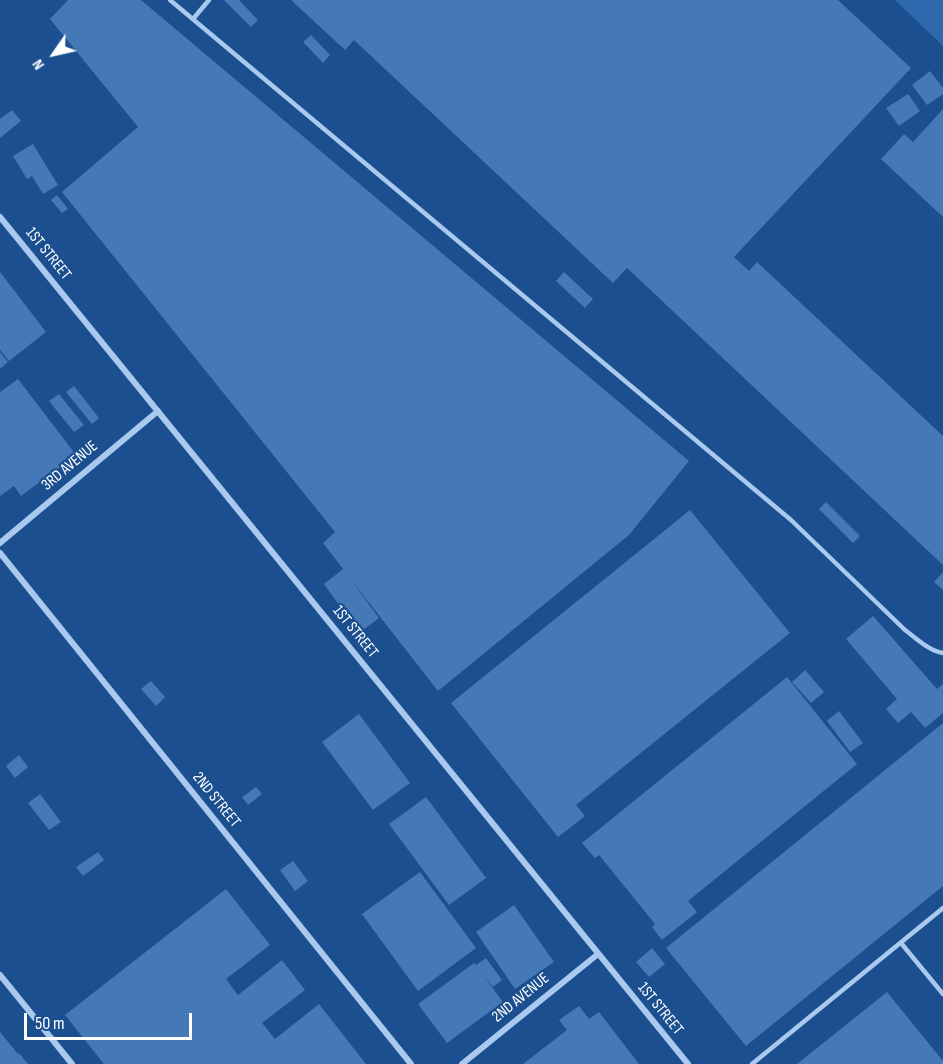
<!DOCTYPE html>
<style>
body{margin:0}
#map{position:relative;width:943px;height:1064px;overflow:hidden;background:#1b4f8f;font-family:"Sofia Sans Condensed",sans-serif}
canvas{display:block}
.north{position:absolute;left:24px;top:24px;width:60px;height:60px;-webkit-text-stroke:4px #1b4f8f;paint-order:stroke;rotate:236deg;font-size:16px;font-weight:700;line-height:24px;text-align:center;color:#fff}
.north::after{content:'';display:block;margin:auto;width:21px;height:27px;background:#fff;clip-path:polygon(50% 0,100% 100%,50% 72%,0 100%)}
.scale{position:absolute;left:24px;top:1013px;width:168px;height:27px;box-sizing:border-box;border:3px solid #fff;border-top:0;padding-left:8px;font-size:18px;line-height:21px;white-space:nowrap;color:#fff;-webkit-text-stroke:4px #1b4f8f;paint-order:stroke}
</style>
<div id="map">
<canvas width="943" height="1064"></canvas>
<div class="north">N</div>
<div class="scale">50 m</div>
</div>
<script>
const g = document.querySelector('canvas').getContext('2d');
g.lineJoin = 'round';
function paint(path, color) {
  g.fillStyle = color;
  g.fill(path, 'evenodd');
}
function strokePath(path, color, width, dash) {
  g.strokeStyle = color;
  g.lineWidth = width;
  g.lineCap = dash ? 'butt' : 'round';
  g.setLineDash(dash || []);
  g.stroke(path);
}
function label(font, color, halo, rows, align = 'center') {
  g.font = font + ' "Sofia Sans Condensed",sans-serif';
  g.lineWidth = 4.5;
  g.setLineDash([]);
  g.textBaseline = 'middle';
  g.strokeStyle = halo;
  g.fillStyle = color;
  for (const [text, x, y, turn = 0] of rows) {
    g.save();
    g.translate(x, y);
    g.rotate((+turn || 0) * Math.PI / 180);
    g.textAlign = isNaN(turn) ? turn : align;
    if (halo) g.strokeText(text, 0, 0);
    g.fillText(text, 0, 0);
    g.restore();
  }
}
const green = new Path2D(`
 M 895,0 L 943,0 L 943,46 Z`);
const building = new Path2D(`
 M 68,0 L 141,0 L 689,461 L 629,535 L 438,691 L 349,577 L 379,618 L 359,633 L 324,584 L 343,569 L 323,543 L 335,532 L 62,192 L 138,127 L 50,19 Z
 M 224,0 L 239,0 L 258,20 L 251,27 Z
 M 291,0 L 838,0 L 911,68 L 734,257 L 749,271 L 757,262 L 943,436 L 943,565 L 627,268 L 613,283 L 354,40 L 345,50 Z
 M 311,35 L 330,55 L 323,63 L 303,42 Z
 M 930,71 L 943,88 L 943,94 L 927,105 L 912,85 Z
 M 908,94 L 920,111 L 899,126 L 886,108 Z
 M 943,109 L 943,217 L 881,159 L 904,134 L 913,142 Z
 M 12,110 L 21,121 L 0,138 L 0,119 Z
 M 33,144 L 58,185 L 43,194 L 32,176 L 27,179 L 13,156 Z
 M 57,195 L 68,209 L 62,213 L 51,200 Z
 M 0,272 L 46,332 L 9,361 L 0,350 Z
 M 564,272 L 593,299 L 585,308 L 556,281 Z
 M 0,352 L 8,362 L 0,369 Z
 M 18,379 L 76,455 L 21,496 L 14,486 L 0,496 L 0,392 Z
 M 74,386 L 99,418 L 92,424 L 66,392 Z
 M 59,394 L 84,425 L 74,432 L 49,401 Z
 M 826,502 L 860,536 L 853,543 L 819,509 Z
 M 690,510 L 790,633 L 576,805 L 585,816 L 558,837 L 451,703 Z
 M 943,572 L 943,590 L 934,582 Z
 M 873,616 L 937,689 L 943,684 L 943,713 L 925,728 L 911,712 L 898,723 L 886,709 L 897,699 L 846,639 Z
 M 805,670 L 824,692 L 811,703 L 792,682 Z
 M 787,677 L 857,764 L 688,901 L 697,912 L 662,940 L 652,927 L 655,924 L 599,855 L 595,858 L 582,843 Z
 M 151,681 L 165,697 L 156,706 L 141,689 Z
 M 839,711 L 863,743 L 850,752 L 827,721 Z
 M 359,714 L 410,783 L 373,810 L 322,742 Z
 M 943,723 L 943,886 L 746,1046 L 666,948 Z
 M 19,755 L 28,767 L 15,778 L 6,766 Z
 M 256,787 L 262,794 L 248,805 L 242,797 Z
 M 40,794 L 61,822 L 49,830 L 28,803 Z
 M 426,797 L 486,878 L 449,905 L 389,824 Z
 M 98,852 L 104,860 L 83,876 L 76,867 Z
 M 293,861 L 308,881 L 295,891 L 280,870 Z
 M 420,872 L 476,948 L 418,991 L 362,914 Z
 M 226,889 L 270,945 L 226,979 L 238,995 L 282,960 L 305,990 L 262,1023 L 275,1039 L 319,1004 L 366,1064 L 104,1064 L 65,1015 Z
 M 514,905 L 554,962 L 515,989 L 476,932 Z
 M 652,948 L 665,964 L 649,977 L 636,962 Z
 M 486,958 L 502,980 L 493,987 L 483,975 L 503,1002 L 447,1043 L 418,1004 L 474,963 L 476,965 Z
 M 887,992 L 943,1061 L 943,1064 L 797,1064 Z
 M 579,1006 L 589,1019 L 599,1012 L 639,1064 L 523,1064 L 567,1030 L 559,1020 Z
 M 0,1032 L 18,1054 L 19,1053 L 28,1064 L 0,1064 Z`);
const service = new Path2D(`
 M 170,0 L 791,520 L 905,630 C 916,638 929,651 943,653
 M 193,19 L 209,0
 M 901,943 L 943,994
 M 752,1064 L 943,908`);
const minor = new Path2D(`
 M 0,217 L 688,1064
 M 0,543 L 158,411
 M 0,553 L 411,1064
 M 0,975 L 72,1064
 M 462,1064 L 598,954`);
const streetNames = [
 ["1ST STREET",48,254,51],
 ["3RD AVENUE",70,466,-40],
 ["1ST STREET",355,632,51],
 ["2ND STREET",216,800,51],
 ["2ND AVENUE",521,998,-39],
 ["1ST STREET",660,1009,51]
];
paint(green, '#2e69ad');
paint(building, '#4478b7');
strokePath(service, '#a9c9ee', 4.5);
strokePath(minor, '#a9c9ee', 6);
label('16px', '#fff', '#1b4f8f', streetNames);
</script>
